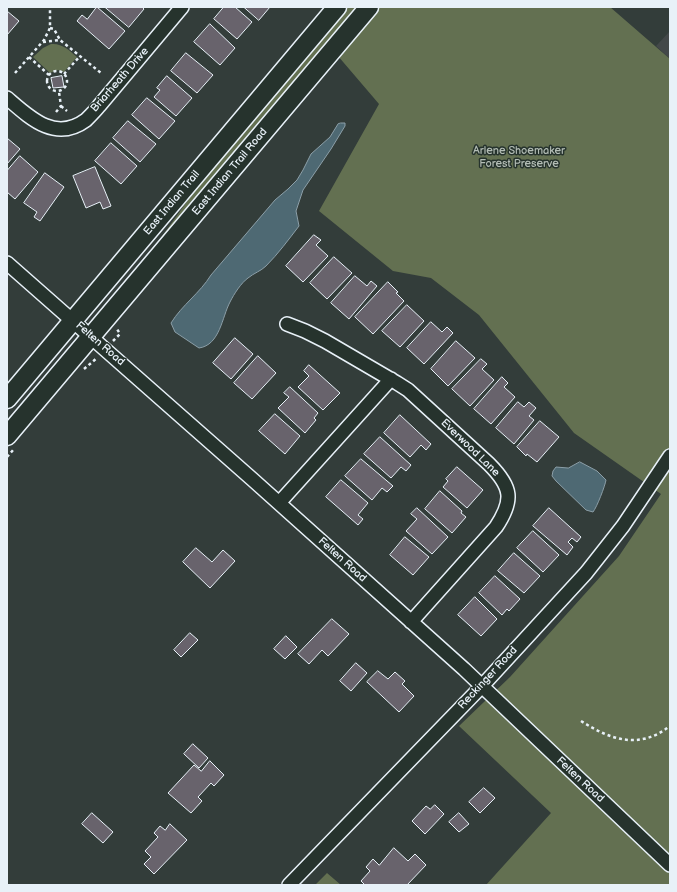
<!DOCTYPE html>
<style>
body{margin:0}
#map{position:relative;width:677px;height:892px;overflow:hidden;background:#333d3a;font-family:"Balsamiq Sans",sans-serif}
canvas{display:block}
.frame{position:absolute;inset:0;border:8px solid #e8f1f8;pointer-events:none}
</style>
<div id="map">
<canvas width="677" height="892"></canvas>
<div class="frame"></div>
</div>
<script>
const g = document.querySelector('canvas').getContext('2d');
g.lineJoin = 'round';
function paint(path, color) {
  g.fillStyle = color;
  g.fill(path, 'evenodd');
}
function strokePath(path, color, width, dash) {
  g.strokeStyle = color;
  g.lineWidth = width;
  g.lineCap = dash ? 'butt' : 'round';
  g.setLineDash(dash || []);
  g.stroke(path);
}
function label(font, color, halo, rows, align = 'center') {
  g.font = font + ' "Balsamiq Sans",sans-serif';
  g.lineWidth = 3;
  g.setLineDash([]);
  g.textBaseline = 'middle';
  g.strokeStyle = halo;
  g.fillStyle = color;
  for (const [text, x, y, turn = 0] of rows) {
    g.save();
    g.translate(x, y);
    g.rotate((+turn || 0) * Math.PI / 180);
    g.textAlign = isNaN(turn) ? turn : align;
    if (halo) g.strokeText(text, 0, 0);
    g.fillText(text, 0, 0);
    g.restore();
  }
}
const built = new Path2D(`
 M 670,31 L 670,59 L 656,46 Z`);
const green = new Path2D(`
 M 347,7 L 358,7 L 160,245 L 158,242 L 208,172 Z
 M 379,7 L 610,7 L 670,59 L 670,885 L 486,885 L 551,813 L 459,726 L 510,677 L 619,556 L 661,494 L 574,433 L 479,315 L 431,278 L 393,271 L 319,211 L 379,104 L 338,56 Z
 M 51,44 C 62,43 69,50 77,57 L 64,72 L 58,70 L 50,73 L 33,57 L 43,48 Z
 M 327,873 L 341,885 L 315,885 Z`);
const water = new Path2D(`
 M 341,123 L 345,123 L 345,126 L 331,149 L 303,190 L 296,211 L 299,226 C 289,239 278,254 266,266 C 261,271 254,273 248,278 C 241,283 234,294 230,302 C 222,317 220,345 199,348 L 175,332 L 171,323 C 182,305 200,293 211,275 L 275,200 L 288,189 L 297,180 L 303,170 L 311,154 L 330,137 L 338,124 Z
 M 580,462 L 597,471 L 606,480 C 605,486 597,507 593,512 L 586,510 L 556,481 L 552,476 L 553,471 L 556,467 L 568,468 Z`);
const building = new Path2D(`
 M 97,7 L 125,31 L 109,49 L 77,21 L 82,15 L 87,19 Z
 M 105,7 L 142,7 L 144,9 L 129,27 Z
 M 224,7 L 235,7 L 252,22 L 237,39 L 214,19 Z
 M 244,7 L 270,7 L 259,20 Z
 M 7,11 L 19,21 L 7,35 Z
 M 210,24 L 235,48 L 220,65 L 194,42 Z
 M 186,53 L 213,75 L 197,93 L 171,71 Z
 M 62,76 L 64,87 L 53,88 L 51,78 Z
 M 167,76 L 192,98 L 176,116 L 154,97 L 160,90 L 157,88 Z
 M 147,98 L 175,121 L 159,139 L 132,115 Z
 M 128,121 L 156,144 L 140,162 L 113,138 Z
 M 7,138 L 20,149 L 7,164 Z
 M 111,143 L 137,166 L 121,184 L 95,161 Z
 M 20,156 L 38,172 L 15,199 L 7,192 L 7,171 Z
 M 95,167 L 111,206 L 103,209 L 100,202 L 86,208 L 73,176 Z
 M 45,173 L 64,187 L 40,221 L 34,217 L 37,212 L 24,203 Z
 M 314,235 L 321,240 L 316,245 L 328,256 L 303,282 L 286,266 Z
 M 334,257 L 352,273 L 327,299 L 310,283 Z
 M 355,276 L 367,286 L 371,281 L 377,286 L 349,319 L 331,303 Z
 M 388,282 L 398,292 L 396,293 L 404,301 L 373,334 L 355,317 Z
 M 407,305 L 424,321 L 400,347 L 382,331 Z
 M 431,322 L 442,332 L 447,327 L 453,333 L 424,364 L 407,348 Z
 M 235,338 L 253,354 L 231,379 L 213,363 Z
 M 456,341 L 475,358 L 448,386 L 431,369 Z
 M 258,356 L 276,373 L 252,399 L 234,383 Z
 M 481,359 L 487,364 L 482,369 L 494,380 L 470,406 L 452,389 Z
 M 309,365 L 340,393 L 323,410 L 298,387 L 309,376 L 304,371 Z
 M 502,377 L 508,383 L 504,387 L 515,397 L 491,424 L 474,409 Z
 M 290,387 L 318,413 L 314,418 L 316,420 L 305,433 L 278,408 L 289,397 L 284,393 Z
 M 518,402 L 524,407 L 529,402 L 536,408 L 529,416 L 534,420 L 514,444 L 496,428 Z
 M 275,414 L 300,436 L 285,454 L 259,431 Z
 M 400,415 L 431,444 L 426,450 L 421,445 L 410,457 L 384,433 Z
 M 540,421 L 559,437 L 537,462 L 527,454 L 526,456 L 517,447 Z
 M 380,437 L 411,465 L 406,471 L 401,467 L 391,478 L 364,454 Z
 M 361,459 L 393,486 L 387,492 L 382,488 L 372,500 L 345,476 Z
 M 457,467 L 483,490 L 467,508 L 443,487 L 448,481 L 446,479 Z
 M 341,480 L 368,503 L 358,515 L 363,519 L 358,525 L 326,497 Z
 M 440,491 L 462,511 L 461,513 L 466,517 L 452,533 L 425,509 Z
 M 417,508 L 448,537 L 432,554 L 406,531 L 417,519 L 411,514 Z
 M 549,508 L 581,537 L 577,542 L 572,538 L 568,542 L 573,547 L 567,555 L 533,526 Z
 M 533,531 L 559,555 L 543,572 L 517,548 Z
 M 405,537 L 429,557 L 413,575 L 390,555 Z
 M 196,548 L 212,562 L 223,550 L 235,561 L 210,588 L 183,562 Z
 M 514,553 L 540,576 L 524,593 L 498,571 Z
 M 495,576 L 520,599 L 509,611 L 507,609 L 502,615 L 479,593 Z
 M 475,597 L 497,619 L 481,636 L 458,615 Z
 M 332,619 L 349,634 L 328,656 L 322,650 L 309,664 L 298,654 Z
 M 190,633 L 198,640 L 181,657 L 174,650 Z
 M 286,636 L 297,647 L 285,659 L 274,649 Z
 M 356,663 L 367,673 L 351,691 L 340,681 Z
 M 378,671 L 388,679 L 395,672 L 405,681 L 402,684 L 414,696 L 399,712 L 367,682 Z
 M 193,744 L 208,758 L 199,768 L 184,754 Z
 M 210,761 L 224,775 L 214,786 L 211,783 L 198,797 L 202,801 L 191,813 L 168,793 L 194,765 L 201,771 Z
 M 484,788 L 495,798 L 480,813 L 469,802 Z
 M 435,805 L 444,814 L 425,834 L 412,821 L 426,806 L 430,809 Z
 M 92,813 L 113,832 L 103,843 L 82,824 Z
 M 459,813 L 469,824 L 459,832 L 449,822 Z
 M 170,824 L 187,840 L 154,874 L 144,864 L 151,857 L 145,851 L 158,837 L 154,833 L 160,826 L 165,830 Z
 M 394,848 L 408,861 L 415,854 L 426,865 L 407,885 L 365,885 L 361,881 L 370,871 L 366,867 L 373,859 L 379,865 Z`);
const path = new Path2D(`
 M 50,28 L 54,29 L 60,40
 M 43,42 L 60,40 L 101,73
 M 29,57 L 49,75
 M47 81a10 10 0 1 1 20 0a10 10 0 1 1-20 0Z
 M 15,73 L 44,40 L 50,28 L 50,7
 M 64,74 L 80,56
 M 61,106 L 67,111
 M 56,112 L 61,106 L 59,92
 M 113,341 L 120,334 L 117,329
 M 84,369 L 97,358
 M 7,457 L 14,449
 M 581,721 C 611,740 639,750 670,726`);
const minor = new Path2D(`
 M 7,98 C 29,117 55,143 86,120 C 90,116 95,111 99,106 L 182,7
 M 7,263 L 252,479 L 464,669 L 670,865
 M 287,324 L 305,331 L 325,341 L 397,383 L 408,390 L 489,464 C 512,487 514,500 496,527 L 411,622
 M 279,503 L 391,379
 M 289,885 L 482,686 L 586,573 L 623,526 L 670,456`);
const secondary = new Path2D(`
 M 7,399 L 337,7
 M 7,436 L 369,7`);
const streetNames = [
 ["Briarheath Drive",120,80,-49],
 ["East Indian Trail Road",230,172,-50],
 ["East Indian Trail",172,203,-50],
 ["Felten Road",100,344,41],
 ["Everwood Lane",470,448,44],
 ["Felten Road",342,560,42],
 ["Reckinger Road",488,678,-47],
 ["Felten Road",580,780,43]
];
const parkNames = [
 ["Arlene Shoemaker",519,151],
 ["Forest Preserve",519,164]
];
paint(built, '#434849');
paint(green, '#637051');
paint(water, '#4e6973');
strokePath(water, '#8c9fa8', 1);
paint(building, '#68636c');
strokePath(building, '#e8f1f8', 1);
strokePath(minor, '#e8f1f8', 16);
strokePath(secondary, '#e8f1f8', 21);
strokePath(path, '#e8f1f8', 2.5, [3, 3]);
strokePath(minor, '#26332d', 13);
strokePath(secondary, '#26332d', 18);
label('11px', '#e8f1f8', '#26332d', streetNames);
label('11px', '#b3bdb5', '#26332d', parkNames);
</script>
